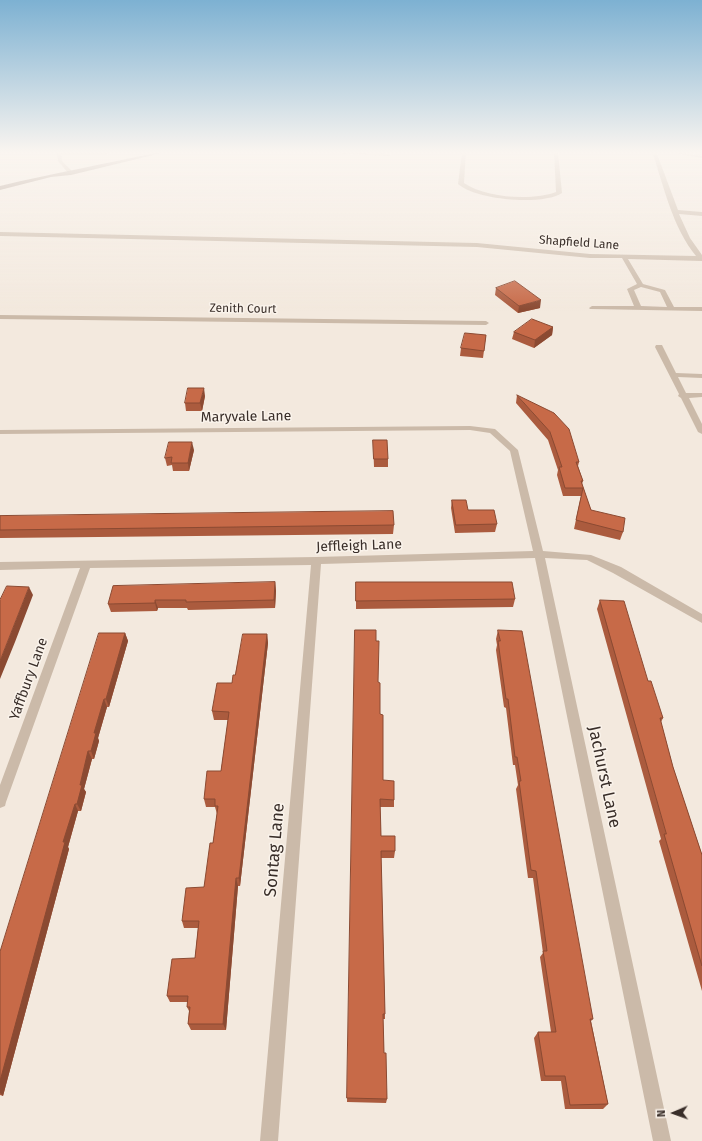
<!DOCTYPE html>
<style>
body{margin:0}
#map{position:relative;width:702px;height:1141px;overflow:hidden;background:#f3e9de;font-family:"Fira Sans",sans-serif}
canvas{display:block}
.north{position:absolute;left:654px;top:1093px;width:40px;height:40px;-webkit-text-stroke:3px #faf3eb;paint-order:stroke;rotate:268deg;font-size:11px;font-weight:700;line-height:16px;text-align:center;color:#392e29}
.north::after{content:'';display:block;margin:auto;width:14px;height:18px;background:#392e29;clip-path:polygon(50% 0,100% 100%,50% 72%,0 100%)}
</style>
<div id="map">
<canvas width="702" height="1141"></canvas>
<div class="north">N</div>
</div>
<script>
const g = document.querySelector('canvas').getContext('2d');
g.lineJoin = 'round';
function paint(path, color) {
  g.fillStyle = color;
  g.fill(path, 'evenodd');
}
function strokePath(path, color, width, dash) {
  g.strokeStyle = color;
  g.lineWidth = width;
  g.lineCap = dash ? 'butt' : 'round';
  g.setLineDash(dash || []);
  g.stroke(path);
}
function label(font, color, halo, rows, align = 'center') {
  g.font = font + ' "Fira Sans",sans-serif';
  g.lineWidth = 3;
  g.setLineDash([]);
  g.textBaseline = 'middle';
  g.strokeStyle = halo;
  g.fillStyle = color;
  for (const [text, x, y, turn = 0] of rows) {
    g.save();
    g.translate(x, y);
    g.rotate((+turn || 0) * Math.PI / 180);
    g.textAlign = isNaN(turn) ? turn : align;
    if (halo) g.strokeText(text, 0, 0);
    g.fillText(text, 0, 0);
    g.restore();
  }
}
const lane = new Path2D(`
 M 56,153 L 106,153 L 108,154 L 106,155 L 58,155 Z`);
const street = new Path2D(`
 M 57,152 L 61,152 L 62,161 L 73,172 L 73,174 L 69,174 L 58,161 Z
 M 325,152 L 389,154 L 391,155 L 389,156 L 327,153 Z
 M 462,152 L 466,152 L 464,183 C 486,198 532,201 556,192 L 554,152 L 558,152 L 562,193 C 542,206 476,200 458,184 Z
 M 655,152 L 659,152 L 657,154 L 678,210 L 702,212 L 702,216 L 679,214 L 690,238 L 702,255 L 702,261 L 628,259 L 643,284 L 665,290 L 674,307 L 702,307 L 702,311 L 590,309 L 589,308 L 592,306 L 634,306 L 627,289 L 637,284 L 622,258 L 590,258 L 477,247 L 0,236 L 0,232 L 477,243 L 590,254 L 696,256 C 673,228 664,188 653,154 ZM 641,287 L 660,292 L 667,307 L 641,306 L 634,290 Z
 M 673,152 L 702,156 L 702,158 L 675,153 Z
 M 0,315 L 486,321 L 489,323 L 486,325 L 0,319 Z
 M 656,345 L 662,345 L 676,373 L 702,374 L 702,378 L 678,377 L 686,393 L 702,393 L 702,397 L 689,398 L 702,424 L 702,434 L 698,432 L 681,398 L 678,396 L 679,394 L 655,347 Z
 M 470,426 L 495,429 L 518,450 L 543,551 L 591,555 L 621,567 L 702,614 L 702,623 L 613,573 L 587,560 L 545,558 L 671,1141 L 653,1141 L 535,558 L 321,564 L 278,1141 L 260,1141 L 311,565 L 90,568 L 6,802 L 5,806 L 0,808 L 0,785 L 80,568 L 0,570 L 0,562 L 316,557 L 533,551 L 510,451 L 490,433 L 470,430 L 0,434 L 0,430 Z`);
const secondary = new Path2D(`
 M 159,152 L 166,152 L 71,175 L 51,177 L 0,190 L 0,186 C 53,173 106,164 159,152 Z`);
const wall = new Path2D(`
 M 496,288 L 540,308 L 518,313 L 495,295 Z
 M 553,327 L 552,335 L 534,348 L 512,339 L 514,332 Z
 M 486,335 L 483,358 L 460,356 L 461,348 Z
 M 517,395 L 579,462 L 578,466 L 583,481 L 582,484 L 591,510 L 623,532 L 620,540 L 574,529 L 581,496 L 563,496 L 557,475 L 558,470 L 548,440 L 516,403 Z
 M 205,396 L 202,411 L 186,411 L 185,403 Z
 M 373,440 L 388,459 L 388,467 L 374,467 Z
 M 194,450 L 189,471 L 173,471 L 172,465 L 167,466 L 165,458 Z
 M 452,500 L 468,510 L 497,524 L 495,532 L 455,533 L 451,508 Z
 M 0,516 L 394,525 L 393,534 L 0,538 Z
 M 275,582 L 276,591 L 275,608 L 188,610 L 187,608 L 158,608 L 157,611 L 111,612 L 108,604 Z
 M 356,582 L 515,599 L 513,607 L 356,609 Z
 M 600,600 L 648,681 L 663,718 L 661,722 L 673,767 L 702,855 L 702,991 L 659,841 L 661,839 L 597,609 Z
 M 355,630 L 376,641 L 383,780 L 394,800 L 394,807 L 380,807 L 381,836 L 395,851 L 394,858 L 381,858 L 385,1014 L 385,1019 L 383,1019 L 384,1053 L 387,1099 L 386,1103 L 347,1102 Z
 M 498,630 L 593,1019 L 591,1021 L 608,1104 L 603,1109 L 565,1109 L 561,1081 L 541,1081 L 534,1038 L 538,1032 L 551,1032 L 540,957 L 543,953 L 533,878 L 528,878 L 516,789 L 518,785 L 515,765 L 513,765 L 506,708 L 504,707 L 496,650 L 497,645 L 496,639 Z
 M 125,633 L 128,641 L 109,707 L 107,707 L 98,738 L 99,741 L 94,759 L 92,759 L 84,789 L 86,792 L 81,811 L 78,811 L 68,847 L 69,849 L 3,1096 L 0,1095 L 0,952 Z
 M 267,634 L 268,643 L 240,886 L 238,886 L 226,1030 L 191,1030 L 188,1024 L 189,1011 L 187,1007 L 188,1002 L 170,1002 L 167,996 L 195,958 L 198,928 L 184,928 L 182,921 L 204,887 L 213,843 L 217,814 L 215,807 L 206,807 L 204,799 L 221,771 L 228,720 L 214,720 L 212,711 L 232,683 L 235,675 Z`);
const shadedWall = new Path2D(`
 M 541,300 L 540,308 L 518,313 L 519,306 Z
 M 553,327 L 552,335 L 534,348 L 535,340 Z
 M 204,388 L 205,396 L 202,411 L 200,403 Z
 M 192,442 L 194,450 L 189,471 L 188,463 Z
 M 275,582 L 276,591 L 275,608 L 274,600 Z
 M 29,587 L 33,595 L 15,642 L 0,679 L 0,661 Z
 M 155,600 L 158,608 L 157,611 L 155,603 Z
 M 125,633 L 128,641 L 109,707 L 106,699 Z
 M 267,634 L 268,643 L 240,886 L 239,878 Z
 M 104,699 L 107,707 L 98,738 L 99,741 L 94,759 L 91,751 L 94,733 Z
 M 88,751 L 92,759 L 84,789 L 86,792 L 81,811 L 77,804 L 80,785 Z
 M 75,804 L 78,811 L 68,847 L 69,849 L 3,1096 L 0,1093 L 0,1081 L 63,842 Z
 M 236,878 L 238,886 L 226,1030 L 223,1024 Z`);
const building = new Path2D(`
 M 515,281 L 541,300 L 519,306 L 496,288 Z
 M 532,319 L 553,327 L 535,340 L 514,332 Z
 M 465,333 L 486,335 L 484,351 L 461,348 Z
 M 188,388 L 204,388 L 200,403 L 185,403 Z
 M 517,395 L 554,413 L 569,429 L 579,462 L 576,462 L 583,481 L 581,481 L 591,510 L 625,518 L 623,532 L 576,520 L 583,488 L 565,488 L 559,467 L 562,467 L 550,432 Z
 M 373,440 L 387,440 L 388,459 L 374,459 Z
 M 169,442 L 192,442 L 188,463 L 171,463 L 172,457 L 165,458 Z
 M 452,500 L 466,500 L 468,510 L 494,510 L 497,524 L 456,525 Z
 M 393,511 L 394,525 L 0,530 L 0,516 Z
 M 275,582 L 274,600 L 186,602 L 186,600 L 155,600 L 155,603 L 108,604 L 113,586 Z
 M 356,582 L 512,582 L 515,599 L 356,601 Z
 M 7,586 L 29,587 L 0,661 L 0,600 Z
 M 600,600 L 624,601 L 648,681 L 651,681 L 663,718 L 660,718 L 673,767 L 702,855 L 702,966 L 664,834 L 666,834 Z
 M 355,630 L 376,630 L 376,641 L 379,641 L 378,682 L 380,683 L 380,714 L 383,715 L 383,780 L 394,781 L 394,800 L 380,799 L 381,836 L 395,836 L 395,851 L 381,851 L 385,1014 L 383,1014 L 384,1053 L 386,1053 L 387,1099 L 347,1098 Z
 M 498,630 L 522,631 L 593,1019 L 590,1019 L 608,1104 L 570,1105 L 565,1076 L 545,1076 L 538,1032 L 556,1032 L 543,951 L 547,951 L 536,871 L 531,870 L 519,781 L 521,781 L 517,757 L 515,757 L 508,699 L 506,699 L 498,641 L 500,641 Z
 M 99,633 L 125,633 L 106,699 L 104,699 L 94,733 L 96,733 L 91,751 L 88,751 L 80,785 L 82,785 L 77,804 L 75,804 L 63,842 L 65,842 L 0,1081 L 0,952 Z
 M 243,634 L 267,634 L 239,878 L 236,878 L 223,1024 L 188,1024 L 190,1007 L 187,1007 L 188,996 L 167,996 L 172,959 L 195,958 L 199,921 L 182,921 L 186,888 L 204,887 L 210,843 L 213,843 L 218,806 L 215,806 L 215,799 L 204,799 L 207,771 L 221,771 L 229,712 L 212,711 L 217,683 L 232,683 L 233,675 L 235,675 Z`);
const farStreetnames = [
 ["Shapfield Lane",579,243,4],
 ["Zenith Court",243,309,1]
];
const streetNames = [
 ["Maryvale Lane",246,417,-1],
 ["Jeffleigh Lane",359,546,-2],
 ["Yaffbury Lane",29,679,-70]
];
const nearStreetnames = [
 ["Jachurst Lane",604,777,78],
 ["Sontag Lane",275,850,-85]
];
paint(lane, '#cbbaa9');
paint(street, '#cbbaa9');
paint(secondary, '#9f897b');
paint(wall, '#ab5b3e');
paint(shadedWall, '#8b4a32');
paint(building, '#c76a48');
strokePath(building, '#8b4a32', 1);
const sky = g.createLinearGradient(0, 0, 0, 311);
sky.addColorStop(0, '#7db1d2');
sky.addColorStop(0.49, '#faf5f0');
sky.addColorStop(1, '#faf5f000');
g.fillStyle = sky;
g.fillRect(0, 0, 702, 311);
label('12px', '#392e29', '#faf3eb', farStreetnames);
label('14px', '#392e29', '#faf3eb', streetNames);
label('17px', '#392e29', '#faf3eb', nearStreetnames);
</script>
